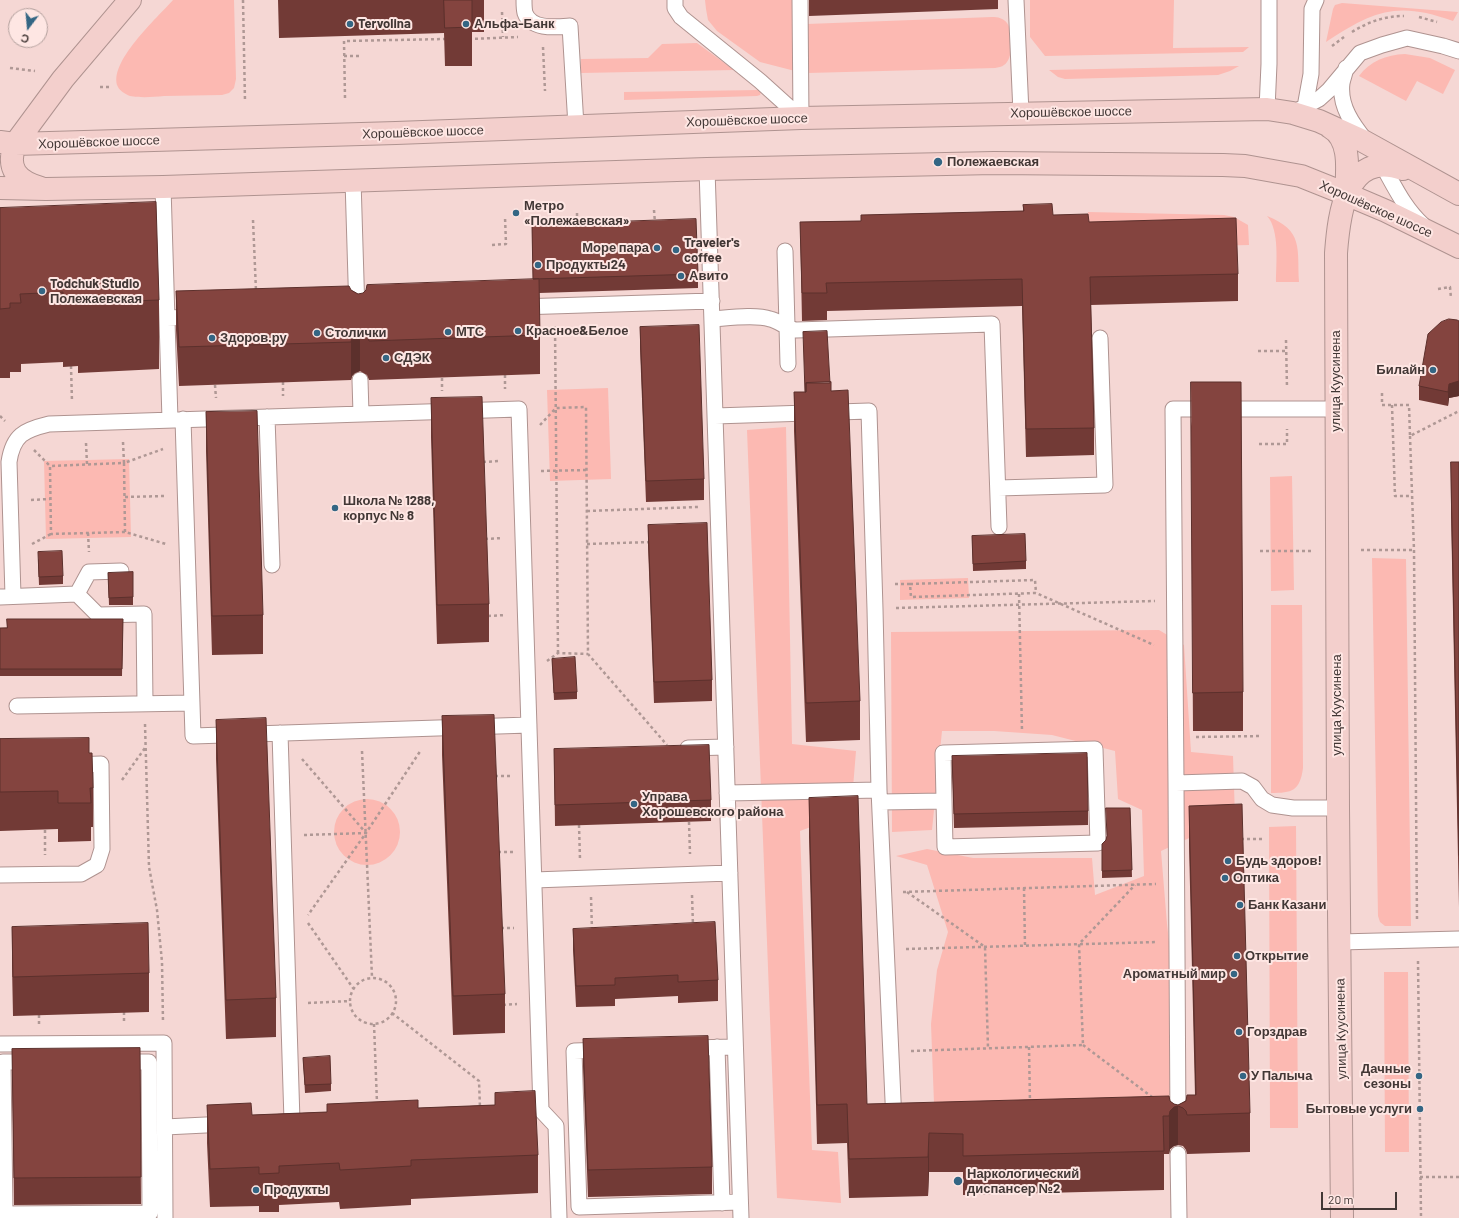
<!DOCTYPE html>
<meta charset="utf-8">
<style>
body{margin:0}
#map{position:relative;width:1459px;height:1218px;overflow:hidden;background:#f5d7d4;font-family:Barlow,sans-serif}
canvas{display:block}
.north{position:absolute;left:8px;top:8px;width:40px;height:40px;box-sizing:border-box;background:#fee6e3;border:1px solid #b3a09d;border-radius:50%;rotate:196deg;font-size:11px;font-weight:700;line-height:16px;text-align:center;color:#423735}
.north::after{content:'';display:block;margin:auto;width:14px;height:18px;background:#346684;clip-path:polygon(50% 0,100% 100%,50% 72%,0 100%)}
.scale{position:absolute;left:1321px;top:1192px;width:76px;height:18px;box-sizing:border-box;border:2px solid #423735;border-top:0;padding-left:5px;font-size:12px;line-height:14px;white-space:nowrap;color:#423735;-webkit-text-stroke:3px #fee6e3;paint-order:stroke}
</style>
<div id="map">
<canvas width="1459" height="1218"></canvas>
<div class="north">С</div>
<div class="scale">20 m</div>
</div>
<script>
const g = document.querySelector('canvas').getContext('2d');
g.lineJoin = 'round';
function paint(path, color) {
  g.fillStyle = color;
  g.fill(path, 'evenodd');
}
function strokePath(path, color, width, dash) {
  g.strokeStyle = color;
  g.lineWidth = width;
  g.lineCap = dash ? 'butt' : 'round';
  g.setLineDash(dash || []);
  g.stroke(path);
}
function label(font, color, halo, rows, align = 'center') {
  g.font = font + ' Barlow,sans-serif';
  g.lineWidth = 4;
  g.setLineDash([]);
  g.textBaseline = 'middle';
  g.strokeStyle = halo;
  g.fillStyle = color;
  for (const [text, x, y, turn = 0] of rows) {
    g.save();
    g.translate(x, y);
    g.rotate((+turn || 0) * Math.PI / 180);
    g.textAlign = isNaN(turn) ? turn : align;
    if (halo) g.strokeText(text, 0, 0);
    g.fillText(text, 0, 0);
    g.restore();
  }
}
const green = new Path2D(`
 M 173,0 L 234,0 L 236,79 L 234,88 L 229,93 L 222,95 C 202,95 183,96 164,96 C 153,97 141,98 130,96 C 125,94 120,91 118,87 C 107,63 158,17 173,0 Z
 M 705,0 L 793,0 L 795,71 L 760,62 L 717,31 L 708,20 L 706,9 Z
 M 1030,0 L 1174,0 L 1173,48 L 1249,47 L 1243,52 L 1045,56 L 1030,37 Z
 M 1342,3 L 1458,12 L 1453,21 C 1398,1 1374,10 1326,42 L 1333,9 L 1335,5 Z
 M 992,17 C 998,17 1003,18 1007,23 C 1013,31 1014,59 1004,65 C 1002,67 998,67 995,68 L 808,73 L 807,24 Z
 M 697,43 L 734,70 L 581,73 L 581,59 L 648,58 L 662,44 Z
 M 1405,54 L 1430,58 L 1455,70 L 1443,94 L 1417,81 L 1406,101 L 1359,76 C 1370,61 1386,55 1405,54 Z
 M 1239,66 L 1230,71 L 1218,75 L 1065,79 L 1058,77 L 1049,70 Z
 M 760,90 L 761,92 L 760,95 L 757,96 L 624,100 L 624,92 Z
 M 1088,212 L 1224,215 L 1234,217 L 1248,225 L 1249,245 L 1089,249 Z
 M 1267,216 C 1304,231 1297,248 1299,282 L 1276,282 C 1276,264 1280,230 1267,216 Z
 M 608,388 L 611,479 L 550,481 L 547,390 Z
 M 786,427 L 792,744 L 856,751 L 851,812 L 800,831 L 812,1150 L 838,1152 L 841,1203 L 777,1198 L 747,430 Z
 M 129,459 L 131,537 L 46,539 L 44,461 Z
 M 1292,476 L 1294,590 L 1271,591 L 1270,477 Z
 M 1372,558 L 1406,559 L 1411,926 L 1385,926 L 1380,922 L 1378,916 Z
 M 968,578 L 969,598 L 900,600 L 900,580 Z
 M 1271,605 L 1302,605 L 1303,768 C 1300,791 1292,793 1271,793 Z
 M 1159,630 L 1184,645 L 1191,752 L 1233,756 L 1235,817 L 1161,851 L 1167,924 L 1189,1121 L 935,1130 L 931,1024 L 937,970 L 948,932 L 927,865 L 896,856 L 927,849 L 973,858 L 1092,858 L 1095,895 L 1144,876 L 1142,810 L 1118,799 L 1115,751 L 1052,735 L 994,731 L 942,731 L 932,830 L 892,832 L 891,632 Z
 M334 832a33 33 0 1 1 66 0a33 33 0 1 1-66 0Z
 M 1296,826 L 1298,1128 L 1270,1128 L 1269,827 Z
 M 1384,972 L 1408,972 L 1409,1152 L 1385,1152 Z`);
const path = new Path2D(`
 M 243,0 L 245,101
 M 502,12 L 503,37
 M 1419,17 L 1437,22
 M 1352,32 C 1368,22 1384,16 1404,16
 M 469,39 L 518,37
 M 1332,46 L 1344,37
 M 543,47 L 545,91
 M 344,56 L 361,56
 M 10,68 L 35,71
 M 100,87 L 109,87
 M 345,98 L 344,41 L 446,39
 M 654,210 L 655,223
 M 577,213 L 577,225
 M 253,220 L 256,291
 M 492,245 L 506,244 L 505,217
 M 1438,289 L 1450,287 L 1451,298
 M 555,326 L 558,653
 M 1286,340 L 1287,388
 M 1258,351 L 1286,351
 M 71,366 L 72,402
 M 505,375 L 505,389
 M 442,378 L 442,391
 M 283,382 L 283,396
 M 215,385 L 216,398
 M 1382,393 L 1382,405 L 1409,405 L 1410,436 L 1459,411
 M 1392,405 L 1395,496 L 1412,496
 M 0,416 L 5,421
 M 540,425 L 556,408 L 586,407 L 588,654 L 667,745
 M 1410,436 L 1414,550 L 1417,920
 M 123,442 L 124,463 L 163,449
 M 86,443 L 87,464
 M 1259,444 L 1287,444 L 1287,429
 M 34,450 L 50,466
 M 483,462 L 500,461
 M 541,471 L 586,470
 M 125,497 L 165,496
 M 31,500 L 50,499
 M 587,511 L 698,507
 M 125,532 L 124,463 L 50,466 L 51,534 L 125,532 L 166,544
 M 88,533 L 89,552
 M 485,539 L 503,538
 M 32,544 L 51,534
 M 587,544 L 651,542
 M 1361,550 L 1414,550
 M 1260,551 L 1314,551
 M 895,584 L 910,584 L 911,597 L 1036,593 L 1154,645
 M 910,584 L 1035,580 L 1036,593
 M 1019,594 L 1022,731
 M 896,608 L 1155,601
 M 488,616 L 506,615
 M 547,661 L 558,653 L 588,654
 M 145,724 L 149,867 L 157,910 L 162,962 L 163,1022
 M 1196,737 L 1262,736
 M 362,751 L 372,977
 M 302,759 L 366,833 L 421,750
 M 495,776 L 510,776
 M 122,780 L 145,748
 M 689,822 L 690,854
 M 579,825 L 580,859
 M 45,830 L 45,855
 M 304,835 L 366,833 L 308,915
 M 1241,839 L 1262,839
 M 498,852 L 513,852
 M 1024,888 L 1025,946
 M 903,892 L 1156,884
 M 907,892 L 985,947 L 988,1048
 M 692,895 L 693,926
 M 591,897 L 592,930
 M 308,923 L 353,988
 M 501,928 L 514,928
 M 906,949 L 1157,942
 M 1418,961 L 1421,1218
 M350 1001a23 23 0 1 1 46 0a23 23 0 1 1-46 0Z
 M 308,1003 L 350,1001
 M 503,1005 L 517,1004
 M 124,1012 L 124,1022
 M 392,1013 L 479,1081 L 480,1108
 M 39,1015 L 39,1024
 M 374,1024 L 377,1103
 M 1083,1045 L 1152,1097
 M 1029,1047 L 1030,1103
 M 911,1051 L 1083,1045 L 1079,944 L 1135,885
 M 1420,1177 L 1459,1177`);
const lane = new Path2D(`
 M 524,0 C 524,4 524,9 525,13 C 531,30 556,27 570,26 L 576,126
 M 675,0 L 675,8 L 681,17 L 760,81 L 801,118
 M 800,0 L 801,118
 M 1016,0 L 1021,113
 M 1346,68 C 1345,73 1343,78 1342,83 C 1339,106 1353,125 1366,141
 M 1305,107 L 1311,74 L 1312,9 L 1316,0
 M 1267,109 L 1269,64 L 1269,0
 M 1293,113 L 1319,99 L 1329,90 L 1360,53 L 1382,45 L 1407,38 L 1443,46 L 1459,51
 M 1380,161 C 1393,183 1403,207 1423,225
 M 707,169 L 741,1218
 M 353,180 L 357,313
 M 163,187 L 170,420
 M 785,251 L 788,364
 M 519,307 L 712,301
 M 167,318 L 197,317
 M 712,319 C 727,318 756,314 770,319 C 779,321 786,328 796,330 L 992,324 L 999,527
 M 360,380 L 361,414
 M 1336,409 L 1173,409 L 1176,783 L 1242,781 L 1253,787 L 1262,799 L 1272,805 L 1293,808 L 1338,808
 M 715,416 L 869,411 L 875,609 L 879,790 L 727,793
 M 267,417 L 272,565
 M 183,419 L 193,736 L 529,725
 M 998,488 L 1105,485 L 1100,338
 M 77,594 L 89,572 L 121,571
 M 13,596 L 9,462 C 13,435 24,430 49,424 L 519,409 L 541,1110 L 556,1126 L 559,1218
 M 0,597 L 77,594 L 98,615 L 144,614 L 145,704
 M 17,706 L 192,703
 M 280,733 L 292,1121
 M 688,748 L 726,747
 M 1095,749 L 1098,843 L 945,847 L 943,753 Z
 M 1176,783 L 1178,1126
 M 879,790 L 894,1122
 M 880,802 L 944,801
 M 0,875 L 81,874 L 97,865 L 102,849 L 101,764 L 73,765
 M 534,880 L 730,873
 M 1339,942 L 1459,939
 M 0,1044 L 164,1043 L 165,1218
 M 717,1047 L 722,1203
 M 690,1048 L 735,1047
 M 604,1050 L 574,1051 L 579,1207 L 740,1202
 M 3,1062 L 149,1062 L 150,1213 L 5,1214 Z
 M 165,1127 L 226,1124
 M 1178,1154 L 1179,1218`);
const secondary = new Path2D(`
 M 1330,127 C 1352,139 1347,172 1346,194
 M 0,142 L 15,144 L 396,133 L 801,118 L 1267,109 L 1293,113 L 1319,121 L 1363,141 L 1459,194
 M 0,188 L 46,189 L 163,187 L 707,169 L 994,163 L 1223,165 L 1245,166 L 1301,176 L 1346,194 L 1386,211 L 1459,247
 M 41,188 C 17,181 6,169 15,144 L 63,79 L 130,0
 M 1342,1218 L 1338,808 L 1336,253 C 1339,213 1346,150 1403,169`);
const wall = new Path2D(`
 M 278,0 L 484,0 L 484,32 L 472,32 L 472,66 L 445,66 L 444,33 L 279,38 Z
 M 809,0 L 998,0 L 998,9 L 809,16 Z
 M 1023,205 L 1053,215 L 1089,222 L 1238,274 L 1238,301 L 1091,305 L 1094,428 L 1094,455 L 1026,457 L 1022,306 L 827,311 L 827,320 L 802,321 L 800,222 L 861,221 L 1023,211 Z
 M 0,208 L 159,300 L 159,369 L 78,373 L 78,366 L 63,367 L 63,362 L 21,364 L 21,372 L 10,372 L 10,378 L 0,378 Z
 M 532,225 L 698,274 L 698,288 L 539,293 L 540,335 L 540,374 L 369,380 L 367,375 L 360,371 L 355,373 L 352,376 L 351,380 L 179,386 L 176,330 L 176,291 L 351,290 L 358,294 L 533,280 Z
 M 1459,321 L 1459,396 L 1449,398 L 1448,406 L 1419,400 L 1419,386 Z
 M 640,327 L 704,479 L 704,500 L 646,502 L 640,348 Z
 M 830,383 L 831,391 L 860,701 L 860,740 L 806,742 L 794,431 L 794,392 L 805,392 Z
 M 431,398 L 489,604 L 489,642 L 437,644 L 431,437 Z
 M 206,412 L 263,615 L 263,654 L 212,655 L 206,451 Z
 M 1191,421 L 1243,692 L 1243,731 L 1193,731 Z
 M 1451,462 L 1459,462 L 1459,907 L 1451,513 Z
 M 648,525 L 712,680 L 712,701 L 654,703 L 648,546 Z
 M 972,536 L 1026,561 L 1026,569 L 973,571 Z
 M 38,559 L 63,576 L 63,584 L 39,585 Z
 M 133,572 L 133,605 L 109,605 L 108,573 Z
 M 123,619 L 122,676 L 0,676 L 0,628 Z
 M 552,659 L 577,692 L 577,699 L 554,700 Z
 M 442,716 L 505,994 L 505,1033 L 453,1035 L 442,755 Z
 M 216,720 L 276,998 L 276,1037 L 226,1039 L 216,759 Z
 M 0,739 L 93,788 L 93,827 L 91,827 L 91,841 L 58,842 L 58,829 L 0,831 Z
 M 554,749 L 711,800 L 711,821 L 555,826 Z
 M 952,756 L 1088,811 L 1088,825 L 954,828 Z
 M 809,798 L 867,1104 L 1170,1101 L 1174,1104 L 1178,1105 L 1195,1095 L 1189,845 L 1189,806 L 1250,1113 L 1250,1152 L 1187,1154 L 1186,1150 L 1183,1146 L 1178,1145 L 1174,1146 L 1170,1149 L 1169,1154 L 1164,1154 L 1164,1190 L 963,1195 L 963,1172 L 929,1172 L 928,1196 L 849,1198 L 847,1143 L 817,1144 L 809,837 Z
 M 1130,808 L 1132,877 L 1102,878 L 1102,844 L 1106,840 Z
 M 12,927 L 149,973 L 149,1012 L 13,1016 L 12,966 Z
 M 573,929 L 718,980 L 718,1001 L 678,1003 L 678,996 L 615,999 L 615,1006 L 576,1007 L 573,950 Z
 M 583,1039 L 712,1167 L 712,1194 L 588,1197 L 583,1066 Z
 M 140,1048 L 141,1204 L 14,1205 L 12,1049 Z
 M 303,1058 L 331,1084 L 331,1091 L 305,1093 Z
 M 495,1093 L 538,1155 L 538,1193 L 411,1199 L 411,1205 L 358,1208 L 340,1209 L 339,1202 L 279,1205 L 279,1212 L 259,1212 L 259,1206 L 210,1207 L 207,1143 L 207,1105 L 252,1115 L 327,1112 L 327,1104 L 418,1108 L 495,1105 Z`);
const shadedWall = new Path2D(`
 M 360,332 L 360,371 L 355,373 L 352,376 L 351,380 L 351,342 L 352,337 L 355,334 Z
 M 1459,381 L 1459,396 L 1449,398 L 1448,406 L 1448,392 L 1449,384 Z
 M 1178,1106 L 1178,1145 L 1174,1146 L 1170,1149 L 1169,1154 L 1169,1116 L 1170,1111 L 1174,1107 Z
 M 929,1133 L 929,1172 L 928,1196 L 928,1157 Z`);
const building = new Path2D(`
 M 444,0 L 472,0 L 472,27 L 445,28 Z
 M 156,202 L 159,300 L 78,303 L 78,297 L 63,297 L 63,292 L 20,294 L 21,303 L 10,303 L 10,308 L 0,309 L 0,208 Z
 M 1052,204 L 1053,215 L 1088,214 L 1089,222 L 1236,218 L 1238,274 L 1090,277 L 1094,428 L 1026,429 L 1022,279 L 826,283 L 827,293 L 802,293 L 800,222 L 861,221 L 861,215 L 1024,211 L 1023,205 Z
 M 696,219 L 698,274 L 533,279 L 532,225 Z
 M 539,279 L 540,335 L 369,341 L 367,336 L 360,332 L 355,334 L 352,337 L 351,342 L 179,347 L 176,291 L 349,286 L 351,290 L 358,294 L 363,293 L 366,290 L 367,285 Z
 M 1449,319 L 1457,320 L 1459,321 L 1459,381 L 1449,384 L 1448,392 L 1419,386 L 1428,334 L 1441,322 Z
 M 699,325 L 704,479 L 646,481 L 640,327 Z
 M 827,331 L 830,383 L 806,383 L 806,392 L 805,392 L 803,332 Z
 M 831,382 L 831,391 L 848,390 L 860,701 L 806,703 L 794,392 L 806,392 L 806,383 Z
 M 1191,382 L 1241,382 L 1243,692 L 1193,693 Z
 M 482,397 L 489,604 L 437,605 L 431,398 Z
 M 257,411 L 263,615 L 212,616 L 206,412 Z
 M 1451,462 L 1459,462 L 1459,855 Z
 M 707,523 L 712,680 L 654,682 L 648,525 Z
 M 1025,534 L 1026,561 L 973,564 L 972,536 Z
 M 62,551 L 63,576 L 39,577 L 38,552 Z
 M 133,572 L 133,597 L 109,598 L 108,573 Z
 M 7,619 L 123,619 L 122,669 L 0,669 L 0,628 L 7,628 Z
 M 575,657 L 577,692 L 554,693 L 552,659 Z
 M 494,715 L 505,994 L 453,996 L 442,716 Z
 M 266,718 L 276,998 L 226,1000 L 216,720 Z
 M 89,738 L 89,753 L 92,753 L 93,788 L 90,788 L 91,803 L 58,803 L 58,791 L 0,792 L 0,739 Z
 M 709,745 L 711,800 L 555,805 L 554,749 Z
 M 1087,753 L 1088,811 L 954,814 L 952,756 Z
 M 858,796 L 867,1104 L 1169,1096 L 1170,1101 L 1174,1104 L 1178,1105 L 1186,1101 L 1187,1095 L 1196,1095 L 1189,806 L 1242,804 L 1250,1113 L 1187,1115 L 1186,1111 L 1183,1108 L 1178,1106 L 1174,1107 L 1170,1111 L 1169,1116 L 1163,1116 L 1164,1151 L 963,1156 L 963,1134 L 929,1133 L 928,1157 L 849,1159 L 847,1104 L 817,1105 L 809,798 Z
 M 1106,808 L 1130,808 L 1132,870 L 1102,871 L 1102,844 L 1106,840 L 1107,836 Z
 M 715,922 L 718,980 L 678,982 L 678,975 L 615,978 L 615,985 L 576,986 L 573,929 Z
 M 148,923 L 149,973 L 13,977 L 12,927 Z
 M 708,1036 L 712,1167 L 588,1170 L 583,1039 Z
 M 140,1048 L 141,1177 L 14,1178 L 12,1049 Z
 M 330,1056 L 331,1084 L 305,1085 L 303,1058 Z
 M 535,1091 L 538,1155 L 411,1160 L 411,1166 L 358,1169 L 340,1170 L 339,1163 L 279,1166 L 279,1173 L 259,1174 L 259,1167 L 210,1169 L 207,1105 L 251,1103 L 252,1115 L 327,1112 L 327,1104 L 418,1100 L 418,1108 L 495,1105 L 495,1093 Z`);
const markers = [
 [350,24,4,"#346684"],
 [466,24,4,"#346684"],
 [938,162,5,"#346684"],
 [516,213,4,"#346684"],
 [657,248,4,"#346684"],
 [676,250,4,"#346684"],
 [538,265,4,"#346684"],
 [681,276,4,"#346684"],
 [42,291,4,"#346684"],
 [518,331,4,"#346684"],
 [448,332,4,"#346684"],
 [317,333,4,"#346684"],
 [212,338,4,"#346684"],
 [386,358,4,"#346684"],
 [1433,370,4,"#346684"],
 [335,508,4,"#346684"],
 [634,804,4,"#346684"],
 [1228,861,4,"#346684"],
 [1225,878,4,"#346684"],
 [1240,905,4,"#346684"],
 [1237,956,4,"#346684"],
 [1234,974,4,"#346684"],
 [1239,1032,4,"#346684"],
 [1243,1076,4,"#346684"],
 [1419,1076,4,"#346684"],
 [1420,1109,4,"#346684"],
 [958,1181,5,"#346684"],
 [256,1190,4,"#346684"]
];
const poiNames = [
 ["Tervolina",358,24],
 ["Альфа-Банк",474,24],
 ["Полежаевская",947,162],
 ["Метро",524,206],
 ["«Полежаевская»",524,221],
 ["Traveler's",684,243],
 ["coffee",684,258],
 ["Море пара",649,248,"right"],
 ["Продукты24",546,265],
 ["Авито",689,276],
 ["Todchuk Studio",50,284],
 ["Полежаевская",50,299],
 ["Красное&Белое",526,331],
 ["МТС",456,332],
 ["Столички",325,333],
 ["Здоров.ру",220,338],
 ["СДЭК",394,358],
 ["Билайн",1425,370,"right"],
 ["Школа № 1288,",343,501],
 ["корпус № 8",343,516],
 ["Управа",642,797],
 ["Хорошевского района",642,812],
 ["Будь здоров!",1236,861],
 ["Оптика",1233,878],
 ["Банк Казани",1248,905],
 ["Открытие",1245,956],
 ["Ароматный мир",1226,974,"right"],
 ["Горздрав",1247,1032],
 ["Дачные",1411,1069,"right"],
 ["сезоны",1411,1084,"right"],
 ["У Палыча",1251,1076],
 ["Бытовые услуги",1412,1109,"right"],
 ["Наркологический",967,1174],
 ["диспансер №2",967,1189],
 ["Продукты",264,1190]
];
const streetNames = [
 ["Хорошёвское шоссе",1071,112,-1],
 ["Хорошёвское шоссе",747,120,-2],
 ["Хорошёвское шоссе",423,132,-2],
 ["Хорошёвское шоссе",99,142,-2],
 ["Хорошёвское шоссе",1376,209,24],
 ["улица Куусинена",1336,381,-90],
 ["улица Куусинена",1337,705,-90],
 ["улица Куусинена",1341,1029,-91]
];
paint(green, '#fcb9b2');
strokePath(lane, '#af9390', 17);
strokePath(secondary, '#af9390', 24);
strokePath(path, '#af9895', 2.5, [3, 3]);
strokePath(lane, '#fff', 15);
strokePath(secondary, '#f3cfcc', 22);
paint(wall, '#723a36');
paint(shadedWall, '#5c302c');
paint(building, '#84443f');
strokePath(building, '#5c302c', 1);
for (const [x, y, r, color] of markers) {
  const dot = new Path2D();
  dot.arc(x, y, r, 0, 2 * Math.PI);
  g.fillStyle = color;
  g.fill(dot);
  strokePath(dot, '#fee6e3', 1.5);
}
label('bold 13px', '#423735', '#fee6e3', poiNames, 'left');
label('13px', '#423735', '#fee6e3', streetNames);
</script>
